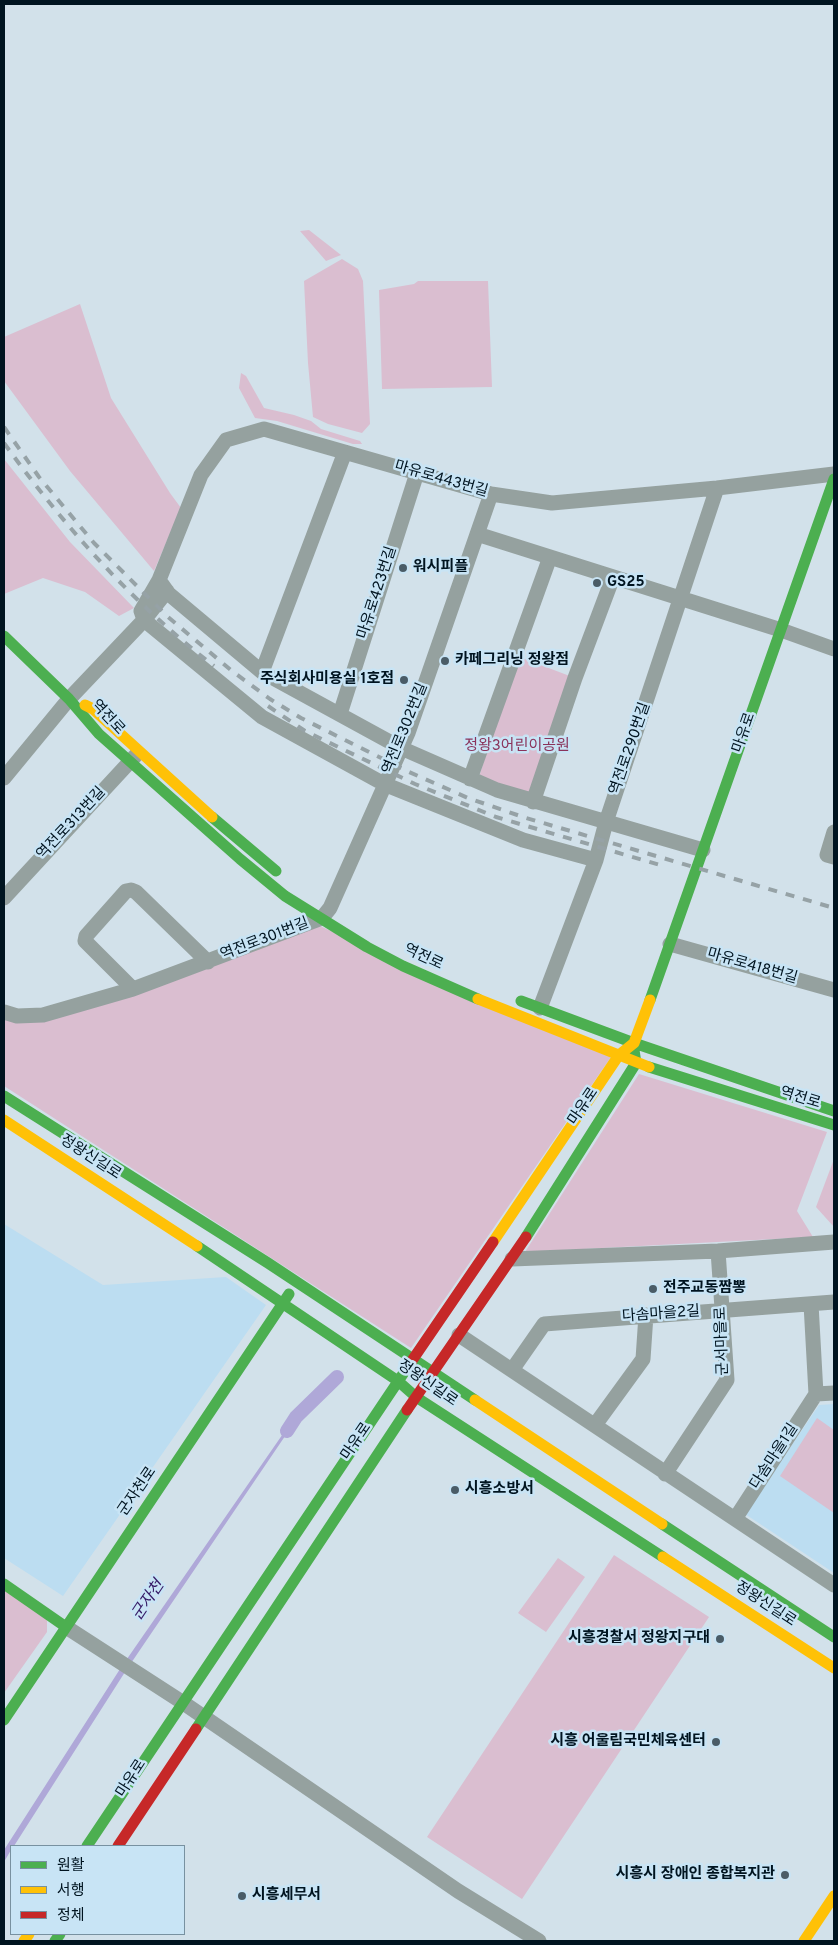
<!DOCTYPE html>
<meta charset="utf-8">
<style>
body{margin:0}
#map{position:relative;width:838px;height:1945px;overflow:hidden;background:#d2e1ea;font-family:Overpass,"Noto Sans KR",sans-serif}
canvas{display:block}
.frame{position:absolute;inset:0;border:5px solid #001420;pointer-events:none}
.legend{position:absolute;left:10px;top:1845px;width:175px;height:90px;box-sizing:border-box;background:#c8e4f5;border:1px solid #7891a0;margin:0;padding:6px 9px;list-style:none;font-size:15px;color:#001420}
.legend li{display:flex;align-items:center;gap:10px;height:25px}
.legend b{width:25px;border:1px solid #7891a0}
</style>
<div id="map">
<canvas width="838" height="1945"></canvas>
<div class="frame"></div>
<ul class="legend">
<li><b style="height:6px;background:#4caf50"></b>원활</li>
<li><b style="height:6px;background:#ffc107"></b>서행</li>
<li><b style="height:6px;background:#c62828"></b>정체</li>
</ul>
</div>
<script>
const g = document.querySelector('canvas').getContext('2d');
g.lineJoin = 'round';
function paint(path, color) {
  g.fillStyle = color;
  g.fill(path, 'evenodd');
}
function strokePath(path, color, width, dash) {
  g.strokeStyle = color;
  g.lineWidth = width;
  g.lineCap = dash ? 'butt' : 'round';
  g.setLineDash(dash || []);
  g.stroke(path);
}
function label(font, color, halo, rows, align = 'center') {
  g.font = font + ' Overpass,"Noto Sans KR",sans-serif';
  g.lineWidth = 5;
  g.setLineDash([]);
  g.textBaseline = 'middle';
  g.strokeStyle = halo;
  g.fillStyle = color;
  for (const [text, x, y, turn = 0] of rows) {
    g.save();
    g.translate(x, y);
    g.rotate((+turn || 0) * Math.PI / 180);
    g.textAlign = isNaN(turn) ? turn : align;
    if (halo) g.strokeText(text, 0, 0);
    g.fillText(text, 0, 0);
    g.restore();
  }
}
const built = new Path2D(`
 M 4,1224 L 103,1285 L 226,1277 L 266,1305 L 63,1596 L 4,1558 Z
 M 834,1404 L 834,1573 L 745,1514 L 819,1405 Z`);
const green = new Path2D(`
 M 309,230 L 341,255 L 326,261 L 300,231 Z
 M 342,259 L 358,269 L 363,281 L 370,424 L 362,433 L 328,424 L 313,417 L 308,363 L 304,281 Z
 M 418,281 L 488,281 L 492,387 L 382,389 L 379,290 L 414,284 Z
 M 80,304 L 111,398 L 170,493 L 181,508 L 154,571 L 70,471 L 4,381 L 4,337 Z
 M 241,373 L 246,376 L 264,408 L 294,415 L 311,421 L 321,429 L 360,441 L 362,444 L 353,444 L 277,421 L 255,418 L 239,388 Z
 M 4,459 L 70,542 L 134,608 L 119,616 L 85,592 L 43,578 L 4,594 Z
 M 517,656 L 575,678 L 528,795 L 479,777 Z
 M 320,926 L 611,1057 L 411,1348 L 4,1086 L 4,1018 L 9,1020 Z
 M 639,1074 L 827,1132 L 797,1211 L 813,1237 L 525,1252 Z
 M 834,1159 L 834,1227 L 816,1207 Z
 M 817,1418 L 834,1430 L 834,1513 L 780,1476 Z
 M 614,1555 L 709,1617 L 522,1899 L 427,1837 Z
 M 558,1558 L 585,1577 L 546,1632 L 518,1613 Z
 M 4,1590 L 47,1619 L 47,1632 L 4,1693 Z`);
const water = new Path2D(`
 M 296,1415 L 298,1417 L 125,1672 L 14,1846 L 11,1846 L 11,1850 L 4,1862 L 4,1850 L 120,1669 Z`);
const canal = new Path2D(`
 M 287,1431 L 296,1417 L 337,1377`);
const street = new Path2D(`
 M 477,534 L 781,630 L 834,649
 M 159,580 L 141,611 L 144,620 L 262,717 L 384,784 L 523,840 L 596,860
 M 262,672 L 345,452
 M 340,714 L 417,473
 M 4,778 L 69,699 L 144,620 L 167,591
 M 470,779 L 550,557
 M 533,802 L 575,678 L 613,577
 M 834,832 L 827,855 L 834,857
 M 703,850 L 497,790 L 401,748 L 262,672 L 169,594 L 159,580 L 201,475 L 226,440 L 264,429 L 491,494 L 552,503 L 717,488 L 834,474
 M 4,898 L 137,754
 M 670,944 L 834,990
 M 133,989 L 85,941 L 86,936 L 126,891 L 131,890 L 136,892 L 208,962
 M 540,1008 L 596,860 L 606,822 L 717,488
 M 4,1012 L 17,1016 L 43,1015 L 133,989 L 322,918 L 330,908 L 408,733 L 491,494
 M 512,1259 L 718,1251 L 834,1242
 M 811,1304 L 816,1394
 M 459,1335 L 834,1585
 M 512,1370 L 544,1324 L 834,1302
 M 595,1425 L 643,1359 L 646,1315
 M 665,1474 L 727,1380 L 718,1251
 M 735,1519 L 816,1394 L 834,1393
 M 66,1627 L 182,1702 L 458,1891 L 539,1941`);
const fast = new Path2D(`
 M 4,636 L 69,699 L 99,734 L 240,859 L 285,896 L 367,947 L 403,966 L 478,999
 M 212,817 L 276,871
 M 650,1000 L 834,479
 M 521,1001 L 634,1043 L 834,1111
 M 649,1067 L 834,1125
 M 4,1096 L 268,1263 L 475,1400
 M 526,1237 L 636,1063 L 634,1050
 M 197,1246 L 398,1381 L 416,1397 L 663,1557
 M 662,1524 L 834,1637
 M 4,1584 L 66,1627
 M 4,1720 L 289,1294
 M 196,1729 L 407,1410
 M 87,1846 L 409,1365
 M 55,1941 L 60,1934`);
const slow = new Path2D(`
 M 85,705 L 93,709 L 212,817
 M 478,999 L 649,1067
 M 4,1120 L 197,1246
 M 493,1242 L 619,1055 L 634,1043 L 650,1000
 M 475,1400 L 662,1524
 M 663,1557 L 834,1668
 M 24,1941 L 29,1934
 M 804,1941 L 834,1896`);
const jam = new Path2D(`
 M 409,1365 L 493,1242
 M 407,1410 L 526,1237
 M 118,1846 L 196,1729`);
const rail = new Path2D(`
 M 4,427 L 39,477 L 94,543 L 168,617 L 232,671 L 270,699 L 301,718 L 409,772 L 468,798 L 526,818 L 834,908
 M 4,443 C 64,526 132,603 214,666
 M 268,706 L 305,731 L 415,784 L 496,817 L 660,865`);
const markers = [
 [403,568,5,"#4a5c67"],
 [597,583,5,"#4a5c67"],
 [445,661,5,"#4a5c67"],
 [404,680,5,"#4a5c67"],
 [653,1289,5,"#4a5c67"],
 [455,1490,5,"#4a5c67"],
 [720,1639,5,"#4a5c67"],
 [716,1742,5,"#4a5c67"],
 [785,1875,5,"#4a5c67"],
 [242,1896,5,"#4a5c67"]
];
const streetNames = [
 ["마유로443번길",441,480,16],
 ["마유로423번길",378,593,-72],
 ["역전로",107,718,47],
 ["역전로302번길",406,729,-68],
 ["마유로",745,733,-71],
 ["역전로290번길",631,749,-71],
 ["역전로313번길",72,824,-47],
 ["역전로301번길",265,940,-21],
 ["역전로",423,958,25],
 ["마유로418번길",752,967,16],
 ["역전로",800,1099,17],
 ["마유로",584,1107,-56],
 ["정왕신길로",90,1158,33],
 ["다솜마을2길",661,1315,-4],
 ["군서마을로",723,1341,-92],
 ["정왕신길로",427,1384,35],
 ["마유로",357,1442,-56],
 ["다솜마을1길",775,1457,-57],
 ["군자천로",138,1492,-56],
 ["정왕신길로",765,1605,33],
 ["마유로",132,1779,-57]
];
const poiNames = [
 ["워시피플",413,568],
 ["GS25",607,583],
 ["카페그리닝 정왕점",455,661],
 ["주식회사미용실 1호점",394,680,"right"],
 ["전주교동짬뽕",663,1289],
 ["시흥소방서",465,1490],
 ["시흥경찰서 정왕지구대",710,1639,"right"],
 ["시흥 어울림국민체육센터",706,1742,"right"],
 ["시흥시 장애인 종합복지관",775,1875,"right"],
 ["시흥세무서",252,1896]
];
const parkNames = [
 ["정왕3어린이공원",517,747]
];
const waterNames = [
 ["군자천",149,1601,-56]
];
paint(built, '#bcddf1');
paint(green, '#dabed0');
paint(water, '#afa8d8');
strokePath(canal, '#afa8d8', 14);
strokePath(street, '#95a19f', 15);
strokePath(fast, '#4caf50', 11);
strokePath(slow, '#ffc107', 11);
strokePath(jam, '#c62828', 11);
strokePath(rail, '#96a2a6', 4, [9, 9]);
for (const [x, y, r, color] of markers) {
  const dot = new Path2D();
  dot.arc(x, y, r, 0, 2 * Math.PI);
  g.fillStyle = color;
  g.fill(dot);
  strokePath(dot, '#c8e4f5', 2);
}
label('15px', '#001420', '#c8e4f5', streetNames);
label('bold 15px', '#001420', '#c8e4f5', poiNames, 'left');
label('15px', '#8a335b', '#c8e4f5', parkNames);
label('italic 16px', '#341864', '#c8e4f5', waterNames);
</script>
